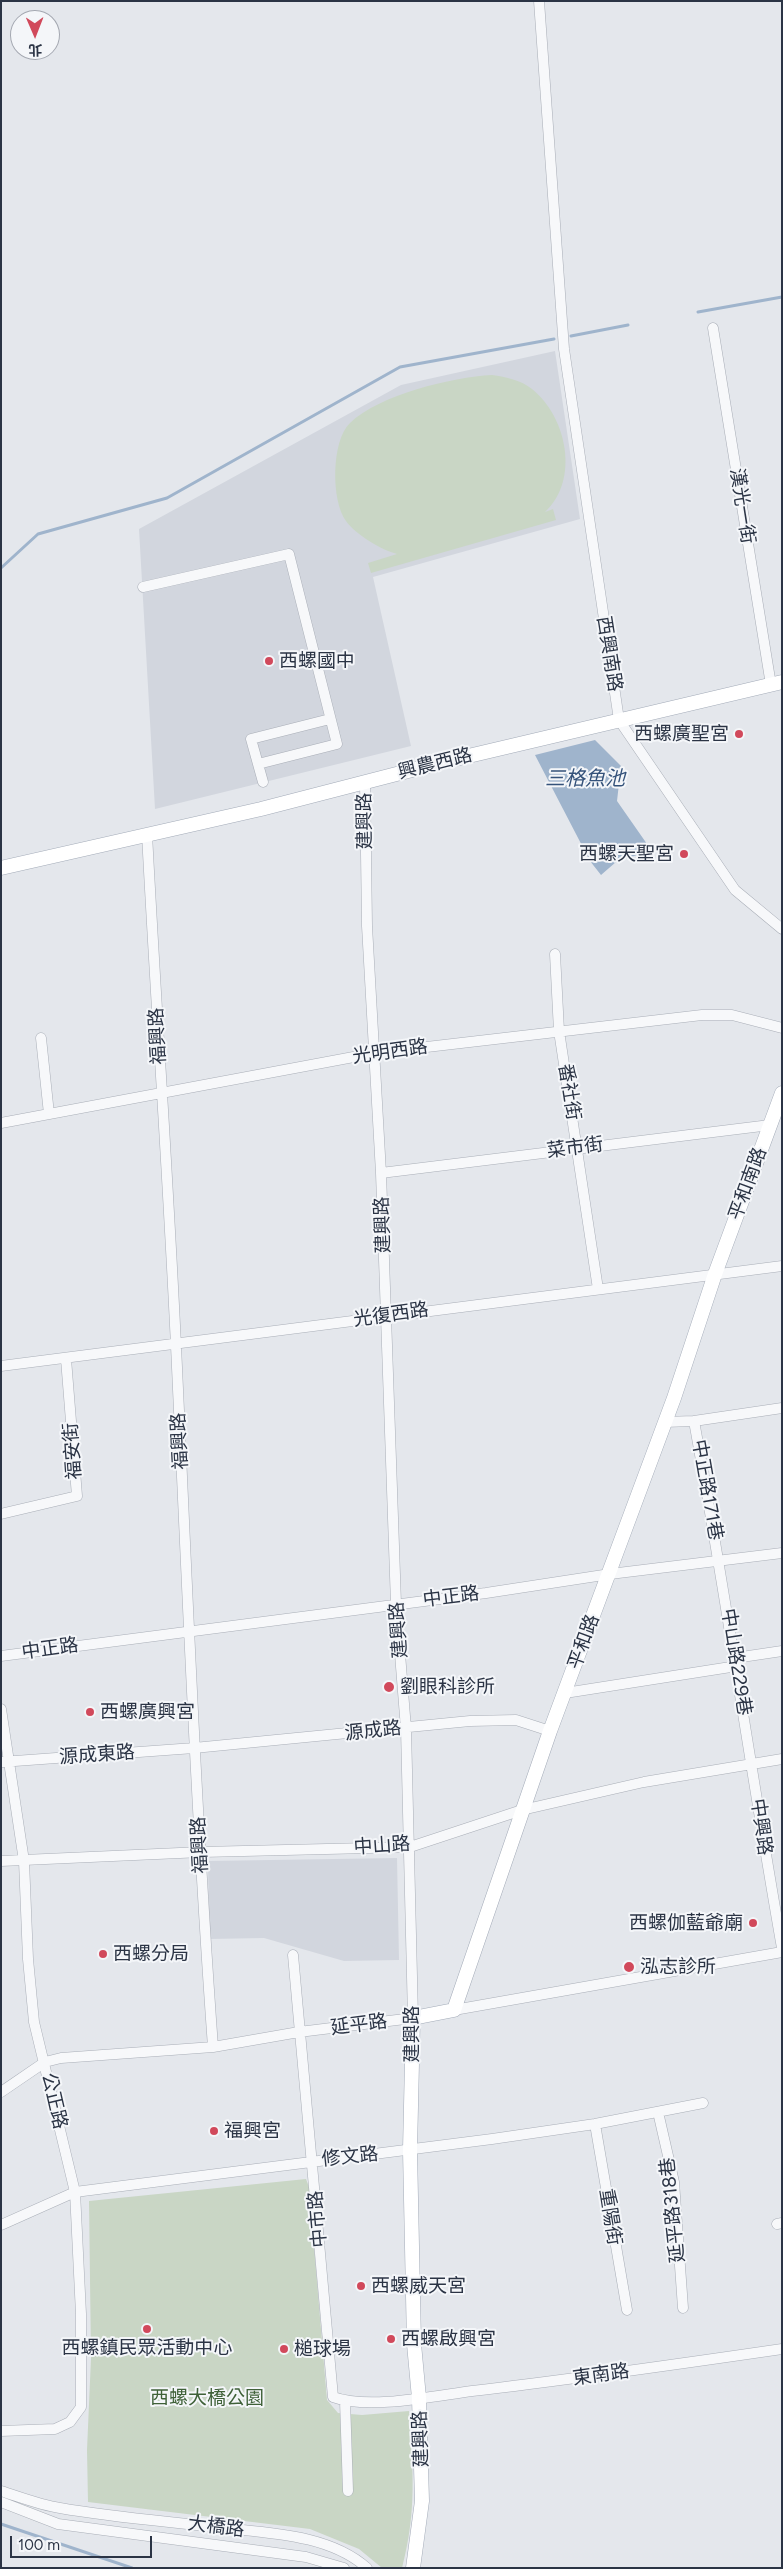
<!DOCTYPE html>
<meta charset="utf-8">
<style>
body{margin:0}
#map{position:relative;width:783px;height:2569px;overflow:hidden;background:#e4e7ec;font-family:Figtree,"Noto Sans TC",sans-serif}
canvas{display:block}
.frame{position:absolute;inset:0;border:2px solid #2b3445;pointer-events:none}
.north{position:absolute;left:10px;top:10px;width:50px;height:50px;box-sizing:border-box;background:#f4f6f9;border:1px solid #a4a8b1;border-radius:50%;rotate:179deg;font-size:14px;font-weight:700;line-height:20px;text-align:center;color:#2b3445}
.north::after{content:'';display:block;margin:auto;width:18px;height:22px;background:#d1495b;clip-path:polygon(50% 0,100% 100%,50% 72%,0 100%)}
.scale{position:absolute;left:10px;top:2536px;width:142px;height:22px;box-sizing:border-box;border:2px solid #2b3445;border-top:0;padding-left:6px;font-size:15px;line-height:18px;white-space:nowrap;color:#2b3445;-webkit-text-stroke:4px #f4f6f9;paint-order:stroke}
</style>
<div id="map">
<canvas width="783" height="2569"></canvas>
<div class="frame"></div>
<div class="north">北</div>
<div class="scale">100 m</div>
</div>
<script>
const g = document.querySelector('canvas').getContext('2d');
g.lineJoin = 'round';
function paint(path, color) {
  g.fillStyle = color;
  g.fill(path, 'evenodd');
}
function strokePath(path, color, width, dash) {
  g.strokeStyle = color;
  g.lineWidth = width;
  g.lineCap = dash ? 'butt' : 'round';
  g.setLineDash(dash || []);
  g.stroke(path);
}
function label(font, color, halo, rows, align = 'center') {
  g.font = font + ' Figtree,"Noto Sans TC",sans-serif';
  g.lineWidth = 4;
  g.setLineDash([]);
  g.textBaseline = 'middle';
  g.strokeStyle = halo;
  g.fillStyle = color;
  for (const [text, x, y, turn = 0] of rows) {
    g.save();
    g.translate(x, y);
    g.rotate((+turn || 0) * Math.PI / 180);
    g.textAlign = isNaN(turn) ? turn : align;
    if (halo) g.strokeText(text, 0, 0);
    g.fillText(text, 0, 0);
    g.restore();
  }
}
const built = new Path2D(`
 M 555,351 L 580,519 L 373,577 L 411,746 L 155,809 L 139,529 L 401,385 Z
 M 397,1858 L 399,1960 L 344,1961 L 264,1938 L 209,1939 L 208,1861 Z`);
const green = new Path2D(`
 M 492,375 C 506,377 521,380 532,389 C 567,417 580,480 545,512 L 553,509 L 556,520 L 371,573 L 368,563 L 397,554 C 382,550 356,535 346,521 C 331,501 331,441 350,423 C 379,395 452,377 492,375 Z
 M 306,2179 L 309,2187 L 327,2400 L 338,2413 L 362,2415 L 409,2411 C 413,2469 417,2511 402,2568 L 382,2568 L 359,2549 L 310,2529 L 88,2502 L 87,2450 L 91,2358 L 89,2201 Z`);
const water = new Path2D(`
 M 595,740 L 621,766 L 617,801 L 647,844 L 646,852 L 616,862 L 601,875 L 590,861 L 535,755 Z`);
const stream = new Path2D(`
 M 698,312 L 782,297
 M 571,336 L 628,325
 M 1,568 L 38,534 L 167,498 L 400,367 L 554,339
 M 1,2524 L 132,2568`);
const minor = new Path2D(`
 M 539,1 L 564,349 L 619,720 L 735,890 L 782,929
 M 713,328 L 771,685
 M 143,587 L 289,554 L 337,744 L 258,764
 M 263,782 L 251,739 L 330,719
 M 147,834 C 156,1005 168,1176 176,1346 C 187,1580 196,1814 213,2047
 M 555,954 L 559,1031 L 598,1289
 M 41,1038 L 49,1114
 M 1,1123 L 375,1053 L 702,1015 L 732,1015 L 782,1028
 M 381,1173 L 770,1125
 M 1,1366 L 782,1266
 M 694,1421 C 726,1596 751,1773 782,1948
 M 664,1422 L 694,1421 L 782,1408
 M 1,1514 L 77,1496 L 66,1359
 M 1,1656 L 486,1593 L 610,1574 L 782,1553
 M 735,1658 L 782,1651
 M 565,1693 L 737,1666
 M 1,1709 L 24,1861 L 28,1959 L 34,2022 L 75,2192 L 81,2314 L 81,2407 L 70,2422 L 55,2429 L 1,2431
 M 1,1762 L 194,1748 L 470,1721 L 516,1720 L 550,1731
 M 1,1861 L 202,1852 L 410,1847 L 522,1810 L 644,1782 L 782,1759
 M 293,1955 L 333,2397 C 368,2410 434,2396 472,2391 C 576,2379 679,2364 782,2349
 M 454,2010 L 782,1952
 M 1,2092 L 45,2062 L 61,2058 L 213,2047 L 299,2032 L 413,2018 L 406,1729 L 396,1604 L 381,1173 L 367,926 L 365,781
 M 658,2112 L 674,2182 L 683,2308
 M 595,2124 L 627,2310
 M 777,2224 L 782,2223
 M 1,2225 L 75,2192 L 492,2139 L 595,2124 L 703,2103
 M 345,2401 L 348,2491
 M 1,2491 C 20,2497 40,2505 60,2508 C 111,2517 163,2521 215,2527 C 264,2533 328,2533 367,2568
 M 1,2502 L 58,2524 L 306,2557 L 344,2568`);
const major = new Path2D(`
 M 1,868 L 261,809 L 443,762 L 782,682
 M 413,2568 L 422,2501 L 419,2398 L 414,2344 L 410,2150 L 413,2018 L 454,2010 L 550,1731 L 674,1398 L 715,1274 L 782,1093`);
const markers = [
 [269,661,5,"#d1495b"],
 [739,734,5,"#d1495b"],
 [684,854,5,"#d1495b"],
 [389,1687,6,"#d1495b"],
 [90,1712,5,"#d1495b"],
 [753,1923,5,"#d1495b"],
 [103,1954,5,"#d1495b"],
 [629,1967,6,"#d1495b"],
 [214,2131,5,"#d1495b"],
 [361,2286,5,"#d1495b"],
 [147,2329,5,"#d1495b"],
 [391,2339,5,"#d1495b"],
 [284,2349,5,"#d1495b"]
];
const streetNames = [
 ["漢光一街",742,506,81],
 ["西興南路",609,654,81],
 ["興農西路",435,764,-14],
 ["建興路",365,821,-91],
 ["福興路",158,1036,-93],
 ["光明西路",390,1052,-8],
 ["番社街",569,1092,81],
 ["菜市街",575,1148,-7],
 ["平和南路",748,1184,-70],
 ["建興路",383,1225,-92],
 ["光復西路",391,1315,-8],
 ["福興路",180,1441,-93],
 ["福安街",73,1451,-94],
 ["中正路171巷",707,1490,80],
 ["中正路",451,1597,-7],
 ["建興路",399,1630,-94],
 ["平和路",584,1642,-70],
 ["中正路",50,1649,-8],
 ["中山路229巷",736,1662,81],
 ["源成路",373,1731,-6],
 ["源成東路",97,1755,-4],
 ["中興路",761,1827,82],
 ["福興路",200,1845,-93],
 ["中山路",382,1846,-4],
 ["延平路",359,2025,-7],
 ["建興路",412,2034,-90],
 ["公正路",54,2101,77],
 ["修文路",350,2157,-6],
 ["延平路318巷",673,2210,-96],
 ["重陽街",610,2217,81],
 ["中市路",318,2219,-95],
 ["東南路",601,2375,-8],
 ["建興路",421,2439,-92],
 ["大橋路",216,2527,7]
];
const poiNames = [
 ["西螺國中",279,661],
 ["西螺廣聖宮",729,734,"right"],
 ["西螺天聖宮",674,854,"right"],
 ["劉眼科診所",400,1687],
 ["西螺廣興宮",100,1712],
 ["西螺伽藍爺廟",743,1923,"right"],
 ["西螺分局",113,1954],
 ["泓志診所",640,1967],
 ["福興宮",224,2131],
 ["西螺威天宮",371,2286],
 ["西螺啟興宮",401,2339],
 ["西螺鎮民眾活動中心",147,2348,"center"],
 ["槌球場",294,2349]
];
const parkNames = [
 ["西螺大橋公園",207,2398]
];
const waterNames = [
 ["三格魚池",585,779]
];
paint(built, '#d2d6de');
paint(green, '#c9d6c5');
paint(water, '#9fb4cc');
strokePath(stream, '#9fb4cc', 3);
strokePath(minor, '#a9aeb7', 11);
strokePath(major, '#a3abb8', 15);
strokePath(minor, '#f7f8fa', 10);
strokePath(major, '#fff', 14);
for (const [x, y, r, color] of markers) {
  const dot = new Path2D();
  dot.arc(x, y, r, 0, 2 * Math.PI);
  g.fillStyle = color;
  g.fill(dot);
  strokePath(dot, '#f4f6f9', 2);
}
label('19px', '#2b3445', '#f4f6f9', streetNames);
label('19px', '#2b3445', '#f4f6f9', poiNames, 'left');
label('19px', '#3f6138', '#f4f6f9', parkNames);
label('italic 20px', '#34527a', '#f4f6f9', waterNames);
</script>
